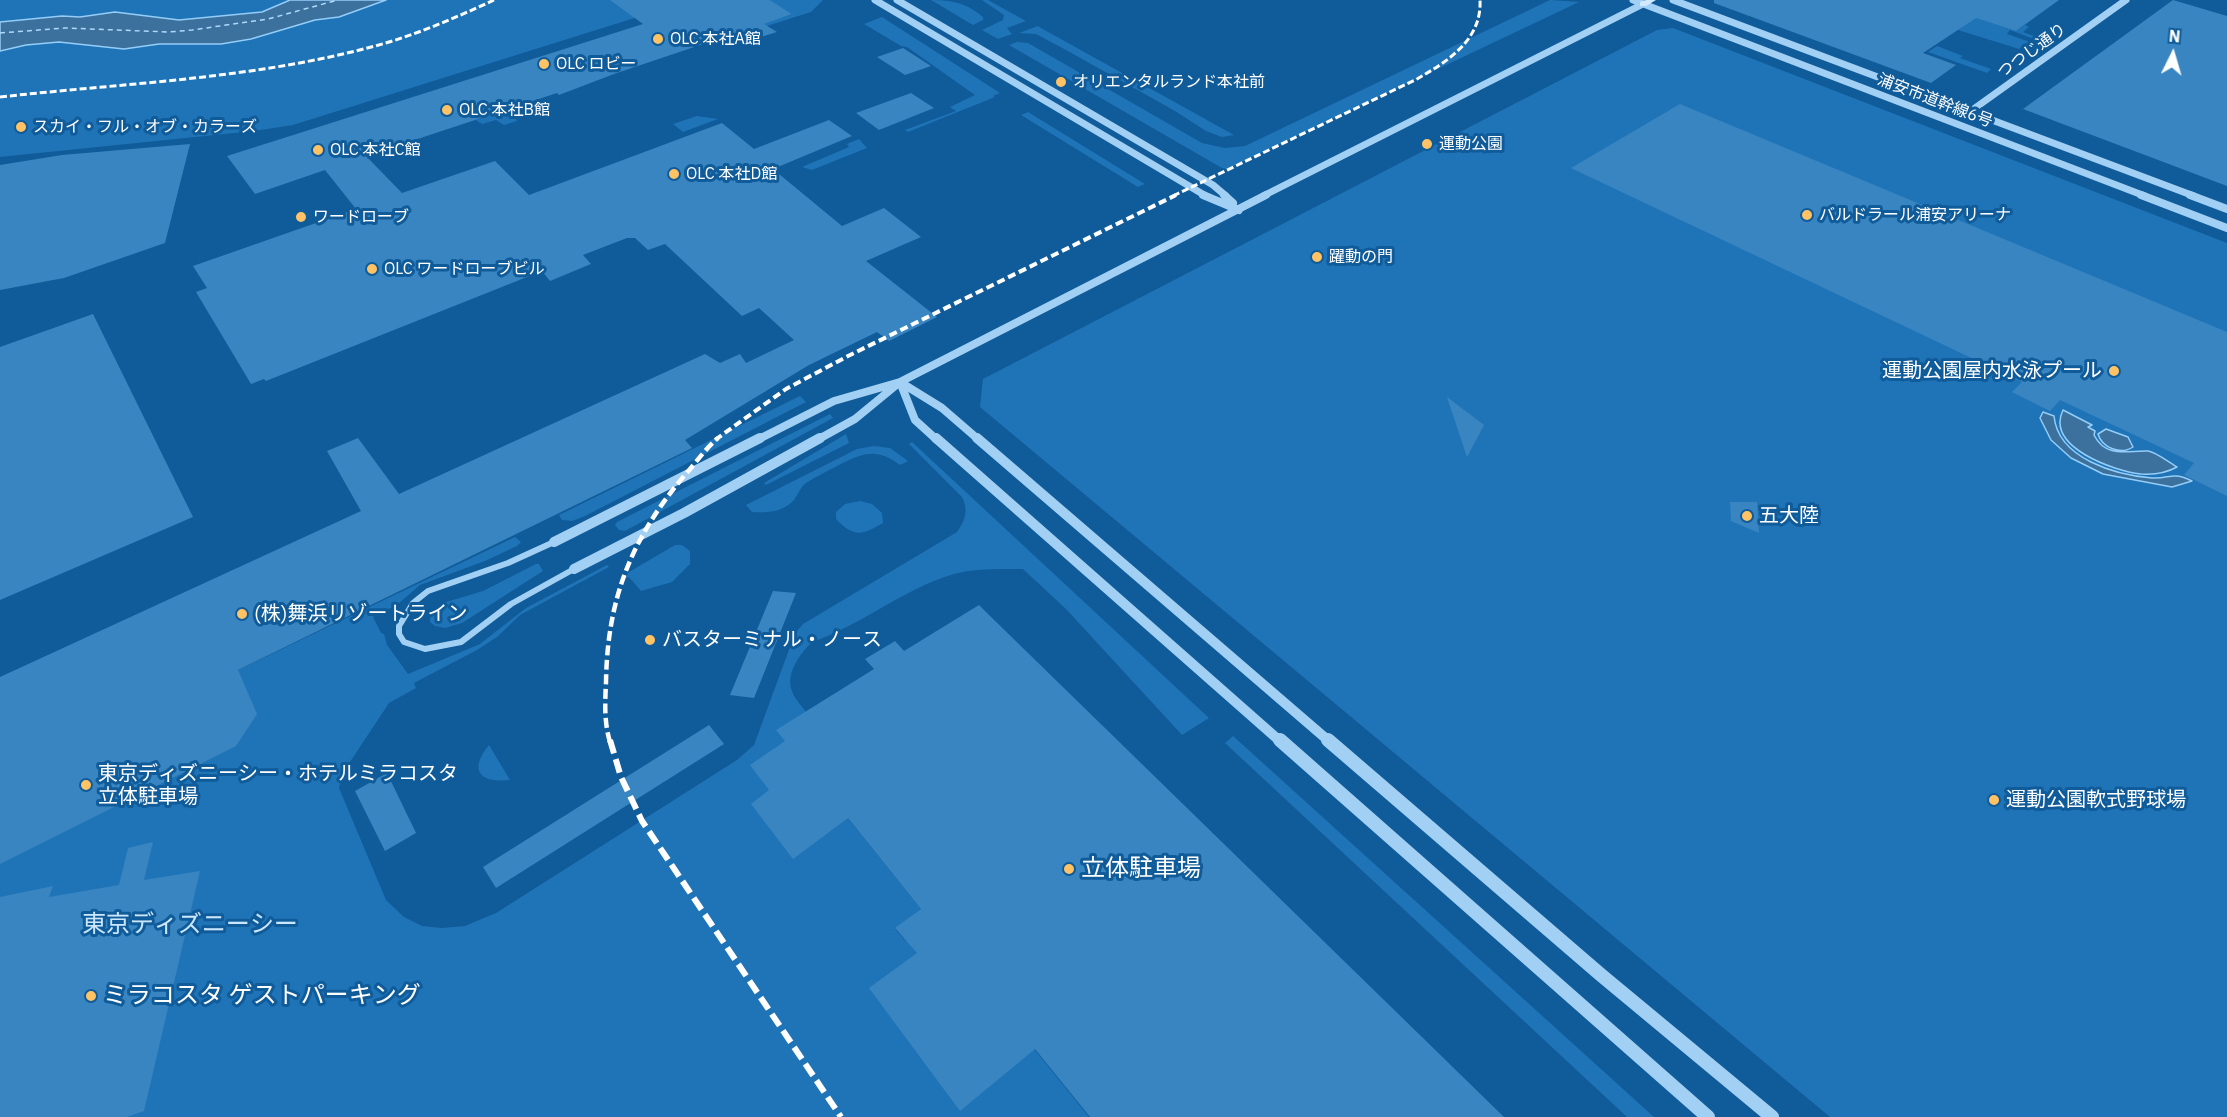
<!DOCTYPE html>
<meta charset="utf-8">
<style>
body{margin:0}
#map{position:relative;width:2227px;height:1117px;overflow:hidden;background:#105b99;font-family:"IBM Plex Sans",sans-serif}
canvas{display:block}
.north{position:absolute;left:2143px;top:24px;width:60px;height:60px;-webkit-text-stroke:4px #105b99;paint-order:stroke;rotate:5deg;font-size:16px;font-weight:700;line-height:24px;text-align:center;color:#fff}
.north::after{content:'';display:block;margin:auto;width:21px;height:27px;background:#fff;clip-path:polygon(50% 0,100% 100%,50% 72%,0 100%)}
</style>
<div id="map">
<canvas width="2227" height="1117"></canvas>
<div class="north">N</div>
</div>
<script>
const g = document.querySelector('canvas').getContext('2d');
g.lineJoin = 'round';
function paint(path, color) {
  g.fillStyle = color;
  g.fill(path, 'evenodd');
}
function strokePath(path, color, width, dash) {
  g.strokeStyle = color;
  g.lineWidth = width;
  g.lineCap = dash ? 'butt' : 'round';
  g.setLineDash(dash || []);
  g.stroke(path);
}
function label(font, color, halo, rows, align = 'center') {
  g.font = font + ' "IBM Plex Sans","Noto Sans JP",sans-serif';
  g.lineWidth = 6;
  g.setLineDash([]);
  g.textBaseline = 'middle';
  g.strokeStyle = halo;
  g.fillStyle = color;
  for (const [text, x, y, turn = 0] of rows) {
    g.save();
    g.translate(x, y);
    g.rotate((+turn || 0) * Math.PI / 180);
    g.textAlign = isNaN(turn) ? turn : align;
    if (halo) g.strokeText(text, 0, 0);
    g.fillText(text, 0, 0);
    g.restore();
  }
}
const green = new Path2D(`
 M 0,0 L 692,0 L 293,125 L 254,131 L 0,157 Z
 M 770,0 L 823,0 L 811,12 L 729,38 L 727,36 L 792,14 Z
 M 931,0 C 951,0 967,3 983,17 L 983,20 L 973,25 Z
 M 982,0 L 988,0 L 1026,21 L 1007,28 L 1012,34 L 998,39 L 982,30 L 1003,20 L 1004,15 Z
 M 1550,0 L 1579,2 L 1227,169 L 1222,168 L 1009,45 L 1017,42 L 1028,43 L 1202,143 L 1225,148 L 1245,146 Z
 M 1923,0 L 2016,31 L 2025,25 L 2029,27 L 2023,32 L 2037,37 L 2034,39 L 2010,30 L 2007,34 L 2030,42 L 2019,49 L 1958,30 Z
 M 882,17 L 1000,93 L 993,96 L 995,97 L 908,132 L 905,130 L 956,111 L 950,107 L 975,95 L 907,47 L 901,46 L 864,24 Z
 M 1038,26 L 1041,28 L 1234,135 L 1222,137 L 1206,131 L 1175,111 L 1066,50 L 1036,34 L 1019,33 Z
 M 1673,28 L 2227,243 L 2227,1117 L 1830,1117 L 980,407 L 983,379 L 1657,30 Z
 M 1937,46 L 1963,56 L 1960,58 L 1991,69 L 1987,73 L 1928,52 Z
 M 516,107 L 521,111 L 515,116 L 517,121 L 504,125 L 496,120 L 482,124 L 476,120 Z
 M 1028,112 L 1145,184 L 1138,187 L 1021,115 Z
 M 697,116 L 718,119 L 683,132 L 673,124 Z
 M 859,139 L 867,148 L 812,170 L 802,167 L 849,147 L 847,144 Z
 M 800,396 L 806,402 L 585,516 L 572,521 L 562,520 L 559,515 Z
 M 830,414 L 833,418 L 625,531 L 619,530 L 615,525 L 617,522 Z
 M 846,434 L 849,443 L 766,485 L 764,483 Z
 M 912,442 L 1209,718 L 1182,735 L 1066,609 L 1023,569 C 1000,569 977,568 954,574 C 905,588 860,626 812,642 C 801,653 785,673 792,691 C 794,698 801,705 806,712 L 777,730 L 921,909 L 895,929 L 906,941 L 932,922 L 1089,1117 L 0,1117 L 0,788 L 230,674 L 515,537 L 521,542 L 517,546 L 485,561 L 420,585 L 398,604 L 373,617 L 381,633 L 384,634 L 387,645 L 408,674 L 480,644 L 526,608 L 607,565 L 609,567 L 520,615 L 497,637 L 477,650 L 414,683 L 416,688 L 389,703 L 342,774 L 339,788 L 386,900 L 404,917 L 422,926 L 442,928 L 465,926 L 496,913 L 737,760 L 754,745 L 790,647 L 797,631 L 803,624 L 957,532 C 965,521 969,510 962,497 L 909,444 Z
 M 874,446 L 890,448 L 908,461 L 900,465 C 875,446 861,454 835,467 C 826,472 815,477 806,483 C 800,487 798,496 792,502 C 782,512 766,513 752,512 L 746,505 L 857,449 Z
 M 860,501 L 872,504 L 882,513 L 883,523 C 862,535 854,538 836,519 L 836,512 L 845,504 Z
 M 675,545 L 682,545 L 690,551 L 690,564 L 672,582 L 641,591 L 629,577 L 626,578 L 629,572 Z
 M 536,564 L 539,564 L 543,571 L 462,623 L 445,628 L 435,626 L 430,622 L 430,616 L 434,610 L 443,603 L 483,591 Z
 M 1233,736 L 1654,1117 L 1627,1117 L 1225,743 Z
 M 489,745 L 510,780 C 480,783 468,771 489,745 Z`);
const water = new Path2D(`
 M 290,0 L 386,0 L 339,17 L 315,20 L 251,39 L 221,44 L 159,44 L 124,49 L 59,42 L 26,45 L 0,51 L 0,22 L 62,16 L 80,17 L 115,12 L 179,20 L 262,12 Z
 M 2063,410 L 2092,425 L 2088,427 L 2095,431 L 2094,435 C 2106,459 2129,450 2148,451 C 2156,452 2170,463 2177,467 C 2166,473 2154,475 2141,474 C 2114,471 2045,447 2063,410 Z
 M 2043,412 L 2054,416 C 2058,459 2116,475 2152,478 C 2171,479 2171,471 2192,481 L 2172,487 L 2103,474 L 2071,458 L 2051,440 L 2040,418 Z
 M 2106,429 L 2128,437 L 2133,447 C 2121,455 2102,448 2098,434 Z`);
const ferry = new Path2D(`
 M 0,33 L 65,28 L 169,32 L 192,30 L 268,19 L 338,0`);
const building = new Path2D(`
 M 610,0 L 770,0 L 792,14 L 764,24 L 777,32 L 745,42 L 733,34 L 614,74 L 559,95 L 557,93 L 366,156 L 402,193 L 495,161 L 529,195 L 722,123 L 754,149 L 829,120 L 852,136 L 773,169 L 842,226 L 884,208 L 921,237 L 866,261 L 937,317 L 889,341 L 877,332 L 809,365 L 685,440 L 692,448 L 238,670 L 257,714 L 236,746 L 0,864 L 0,677 L 361,511 L 327,451 L 358,438 L 399,494 L 705,354 L 720,363 L 740,354 L 746,363 L 794,340 L 759,308 L 742,316 L 665,244 L 648,250 L 635,238 L 627,238 L 583,255 L 591,264 L 550,281 L 542,271 L 266,381 L 264,379 L 251,384 L 196,292 L 207,288 L 193,266 L 356,209 L 325,170 L 255,194 L 227,156 L 643,24 Z
 M 1714,0 L 2059,0 L 2016,31 L 1976,18 L 1923,53 L 1956,65 L 1931,83 L 1714,3 Z
 M 2173,0 L 2227,16 L 2227,186 L 2023,109 Z
 M 903,48 L 931,66 L 905,75 L 877,57 Z
 M 911,93 L 934,108 L 879,130 L 856,113 Z
 M 1680,104 L 2227,332 L 2227,496 L 2184,475 L 2194,463 L 2060,400 L 2050,411 L 2012,392 L 2022,382 L 1571,168 Z
 M 190,144 L 165,243 L 64,278 L 0,290 L 0,165 L 62,155 Z
 M 93,314 L 193,517 L 0,600 L 0,347 Z
 M 1447,397 L 1484,425 L 1467,457 Z
 M 1730,502 L 1757,502 L 1759,533 L 1731,521 Z
 M 773,591 L 796,593 L 754,698 L 730,695 Z
 M 979,605 L 987,613 L 1504,1117 L 1090,1117 L 1035,1049 L 960,1111 L 869,988 L 917,953 L 895,928 L 921,909 L 848,818 L 793,859 L 751,804 L 769,790 L 750,765 L 785,741 L 776,730 L 874,669 L 865,659 L 895,641 L 904,651 Z
 M 709,725 L 724,744 L 496,888 L 483,867 Z
 M 387,773 L 416,833 L 385,851 L 355,791 Z
 M 153,842 L 144,880 L 200,871 L 144,1111 L 127,1117 L 0,1117 L 0,897 L 53,886 L 49,897 L 119,885 L 128,848 Z`);
const minor = new Path2D(`
 M 554,542 L 508,563 L 428,591 L 413,603 L 399,626 L 399,634 L 404,642 L 425,649 L 461,642 L 511,604 L 574,569`);
const tertiaryFar3 = new Path2D(`
 M 875,0 L 1206,196
 M 897,0 L 1213,185 L 1226,196
 M 1633,0 L 2145,196
 M 1673,0 L 2194,196
 M 1968,113 L 2126,0
 M 1263,196 L 1643,4`);
const tertiaryFar2 = new Path2D(`
 M 1203,195 L 1239,210
 M 1224,195 L 1233,203
 M 2141,195 L 2227,228
 M 2190,195 L 2227,209
 M 900,382 L 915,420 L 937,440
 M 757,440 L 834,401 L 900,382 L 942,408 L 979,440
 M 817,440 L 855,419 L 900,382 L 1266,195`);
const tertiaryFar1 = new Path2D(`
 M 936,438 L 1281,742
 M 977,438 L 1330,742
 M 554,542 L 760,438
 M 574,569 L 684,513 L 820,438`);
const tertiary = new Path2D(`
 M 1280,740 L 1708,1117
 M 1328,740 L 1601,975 L 1772,1117`);
const secondary = new Path2D(`
 M 1646,0 L 1656,0 L 1646,6 L 1640,6 L 1640,2 Z`);
const railFar3 = new Path2D(`
 M 0,97 C 125,83 253,79 375,46 C 416,35 455,18 494,0
 M 1173,196 L 1417,79 C 1448,61 1482,40 1480,0`);
const railFar2 = new Path2D(`
 M 715,440 L 786,389 L 848,356 L 1176,195`);
const railFar1 = new Path2D(`
 M 610,742 C 604,722 605,703 606,683 C 607,600 631,539 684,476 C 695,464 705,449 718,438`);
const rail = new Path2D(`
 M 610,740 L 621,777 L 642,821 L 841,1117`);
const markers = [
 [658,39,6,"#ffc265"],
 [544,64,6,"#ffc265"],
 [1061,82,6,"#ffc265"],
 [447,110,6,"#ffc265"],
 [21,127,6,"#ffc265"],
 [1427,144,6,"#ffc265"],
 [318,150,6,"#ffc265"],
 [674,174,6,"#ffc265"],
 [1807,215,6,"#ffc265"],
 [301,217,6,"#ffc265"],
 [1317,257,6,"#ffc265"],
 [372,269,6,"#ffc265"],
 [2114,371,6,"#ffc265"],
 [1747,516,6,"#ffc265"],
 [242,614,6,"#ffc265"],
 [650,640,6,"#ffc265"],
 [86,785,6,"#ffc265"],
 [1994,800,6,"#ffc265"],
 [1069,869,6,"#ffc265"],
 [91,996,6,"#ffc265"]
];
const farPoinames = [
 ["OLC 本社A館",670,39],
 ["OLC ロビー",556,64],
 ["オリエンタルランド本社前",1073,82],
 ["OLC 本社B館",459,110],
 ["スカイ・フル・オブ・カラーズ",33,127],
 ["運動公園",1439,144],
 ["OLC 本社C館",330,150],
 ["OLC 本社D館",686,174],
 ["バルドラール浦安アリーナ",1819,215],
 ["ワードローブ",313,217],
 ["躍動の門",1329,257],
 ["OLC ワードローブビル",384,269]
];
const farStreetnames = [
 ["つつじ通り",2032,51,-36],
 ["浦安市道幹線6号",1935,101,21]
];
const poiNames = [
 ["運動公園屋内水泳プール",2102,371,"right"],
 ["五大陸",1759,516],
 ["(株)舞浜リゾートライン",254,614],
 ["バスターミナル・ノース",662,640],
 ["東京ディズニーシー・ホテルミラコスタ",98,774],
 ["立体駐車場",98,797],
 ["運動公園軟式野球場",2006,800]
];
const nearPoinames = [
 ["立体駐車場",1081,869],
 ["ミラコスタ ゲストパーキング",103,996]
];
const nearParknames = [
 ["東京ディズニーシー",190,925]
];
paint(green, '#1f74b7');
paint(water, '#3c709d');
strokePath(water, '#94cdf8', 1.5);
strokePath(ferry, '#afdafb', 1.5, [5, 4]);
paint(building, '#3985c1');
strokePath(minor, '#a2d0f4', 6);
strokePath(tertiaryFar3, '#a2d0f4', 7);
strokePath(tertiaryFar2, '#a2d0f4', 8);
strokePath(tertiaryFar1, '#a2d0f4', 10);
strokePath(tertiary, '#a2d0f4', 14);
paint(secondary, '#d2e9fd');
strokePath(railFar3, '#fff', 3, [7, 3]);
strokePath(railFar2, '#fff', 4, [8, 4]);
strokePath(railFar1, '#fff', 4.5, [10, 4.5]);
strokePath(rail, '#fff', 6, [14, 6]);
for (const [x, y, r, color] of markers) {
  const dot = new Path2D();
  dot.arc(x, y, r, 0, 2 * Math.PI);
  g.fillStyle = color;
  g.fill(dot);
  strokePath(dot, '#105b99', 2);
}
label('16px', '#fff', '#105b99', farPoinames, 'left');
label('16px', '#fff', '#105b99', farStreetnames);
label('20px', '#fff', '#105b99', poiNames, 'left');
label('24px', '#fff', '#105b99', nearPoinames, 'left');
label('24px', '#cae7fe', '#105b99', nearParknames);
</script>
